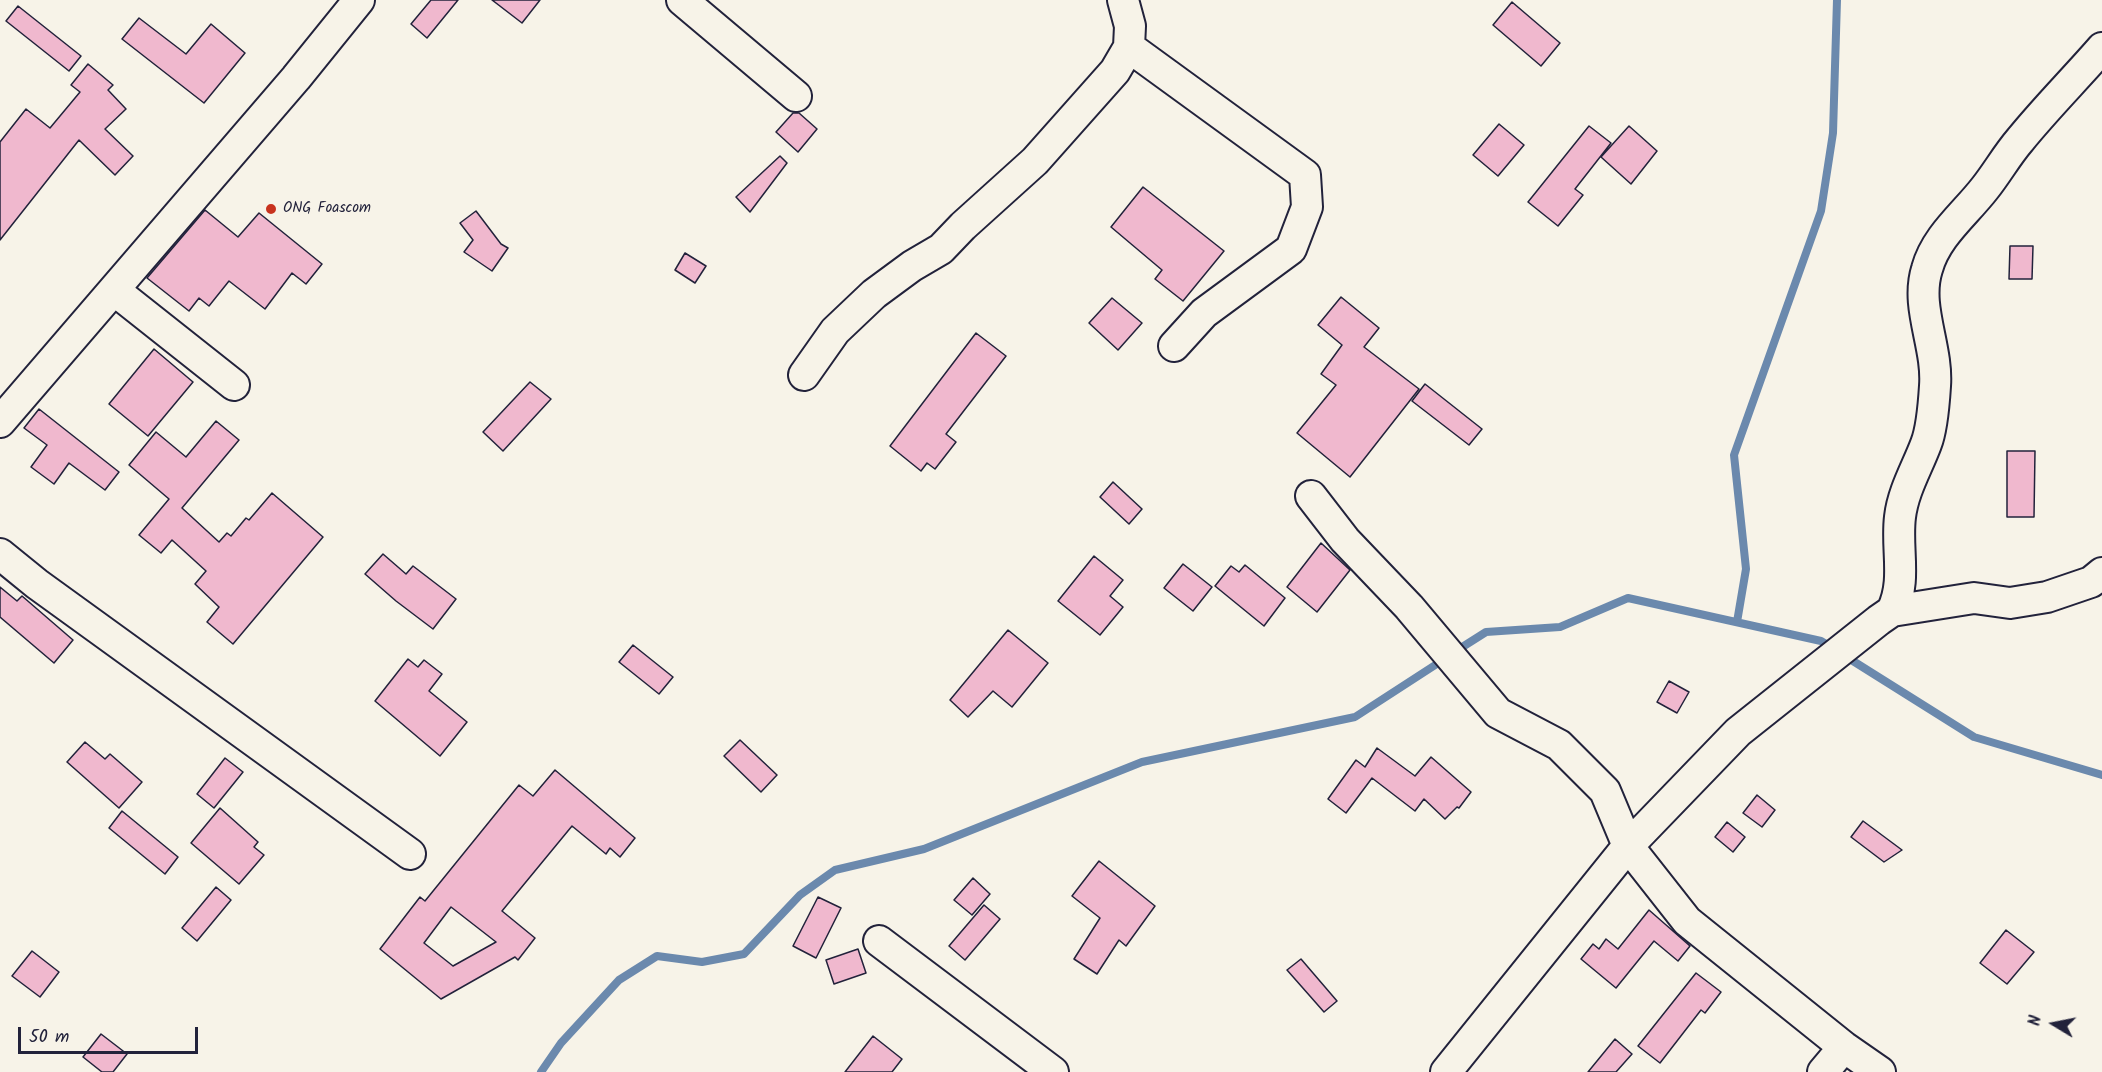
<!DOCTYPE html>
<style>
body{margin:0}
#map{position:relative;width:2102px;height:1072px;overflow:hidden;background:#f7f3e8;font-family:Kalam,sans-serif}
canvas{display:block}
.north{position:absolute;left:2024px;top:994px;width:60px;height:60px;-webkit-text-stroke:4px #f7f3e8;paint-order:stroke;rotate:280deg;font-size:16px;font-weight:700;line-height:24px;text-align:center;color:#22223b}
.north::after{content:'';display:block;margin:auto;width:21px;height:27px;background:#22223b;clip-path:polygon(50% 0,100% 100%,50% 72%,0 100%)}
.scale{position:absolute;left:18px;top:1027px;width:180px;height:27px;box-sizing:border-box;border:3px solid #22223b;border-top:0;padding-left:8px;font-size:18px;line-height:21px;white-space:nowrap;color:#22223b;-webkit-text-stroke:4px #f7f3e8;paint-order:stroke}
</style>
<div id="map">
<canvas width="2102" height="1072"></canvas>
<div class="north">N</div>
<div class="scale">50 m</div>
</div>
<script>
const g = document.querySelector('canvas').getContext('2d');
g.lineJoin = 'round';
function strokePath(path, color, width, dash) {
  g.strokeStyle = color;
  g.lineWidth = width;
  g.lineCap = dash ? 'butt' : 'round';
  g.setLineDash(dash || []);
  g.stroke(path);
}
function paint(path, color) {
  g.fillStyle = color;
  g.fill(path, 'evenodd');
}
function label(font, color, halo, rows, align = 'center') {
  g.font = font + ' Kalam,sans-serif';
  g.lineWidth = 6;
  g.setLineDash([]);
  g.textBaseline = 'middle';
  g.strokeStyle = halo;
  g.fillStyle = color;
  for (const [text, x, y, turn = 0] of rows) {
    g.save();
    g.translate(x, y);
    g.rotate((+turn || 0) * Math.PI / 180);
    g.textAlign = isNaN(turn) ? turn : align;
    if (halo) g.strokeText(text, 0, 0);
    g.fillText(text, 0, 0);
    g.restore();
  }
}
const stream = new Path2D(`
 M 1737,622 L 1746,569 L 1734,455 L 1821,211 L 1833,133 L 1837,0
 M 1456,651 L 1486,632 L 1560,627 L 1628,598 L 1821,641 L 1833,648
 M 1845,656 L 1974,737 L 2102,775
 M 541,1072 L 561,1043 L 619,980 L 657,956 L 702,962 L 744,954 L 800,895 L 835,870 L 924,849 L 1142,762 L 1355,717 L 1446,658`);
const building = new Path2D(`
 M 431,0 L 458,0 L 427,38 L 411,24 Z
 M 492,0 L 540,0 L 522,23 Z
 M 1512,2 L 1560,43 L 1541,66 L 1493,25 Z
 M 18,6 L 81,56 L 69,71 L 6,21 Z
 M 139,18 L 186,54 L 211,24 L 245,53 L 204,103 L 122,39 Z
 M 88,64 L 113,85 L 108,90 L 126,109 L 105,129 L 133,156 L 115,175 L 79,140 L 0,240 L 0,142 L 26,109 L 50,128 L 80,92 L 71,85 Z
 M 793,113 L 799,113 L 817,129 L 798,152 L 776,132 Z
 M 1499,124 L 1524,145 L 1498,176 L 1473,155 Z
 M 1589,126 L 1611,143 L 1575,189 L 1583,195 L 1558,226 L 1528,202 Z
 M 1629,126 L 1657,151 L 1631,184 L 1601,157 Z
 M 780,156 L 787,163 L 750,212 L 736,197 Z
 M 1143,187 L 1224,251 L 1183,301 L 1155,279 L 1162,270 L 1111,227 Z
 M 205,210 L 238,237 L 259,213 L 322,264 L 306,284 L 292,273 L 265,309 L 229,281 L 209,306 L 199,298 L 189,311 L 147,278 Z
 M 476,211 L 501,244 L 508,248 L 492,271 L 464,252 L 473,240 L 460,223 Z
 M 2010,246 L 2033,246 L 2032,279 L 2009,279 Z
 M 685,253 L 706,266 L 695,283 L 675,270 Z
 M 1341,297 L 1379,328 L 1364,347 L 1419,389 L 1350,477 L 1297,433 L 1336,385 L 1321,374 L 1342,345 L 1318,325 Z
 M 1112,298 L 1142,323 L 1118,350 L 1089,323 Z
 M 976,333 L 1006,356 L 946,434 L 956,442 L 935,469 L 927,463 L 921,471 L 890,446 Z
 M 154,349 L 193,382 L 148,436 L 109,404 Z
 M 530,382 L 551,399 L 503,451 L 483,432 Z
 M 1425,384 L 1482,429 L 1469,445 L 1412,401 Z
 M 39,409 L 119,472 L 105,490 L 69,463 L 54,484 L 31,467 L 47,445 L 24,428 Z
 M 216,421 L 239,440 L 182,508 L 219,542 L 227,533 L 231,536 L 246,518 L 249,520 L 272,493 L 323,537 L 233,644 L 207,622 L 219,607 L 195,584 L 206,571 L 172,540 L 161,553 L 139,535 L 169,499 L 129,465 L 156,432 L 186,457 Z
 M 2007,451 L 2035,451 L 2034,517 L 2007,517 Z
 M 1113,482 L 1142,509 L 1129,524 L 1100,497 Z
 M 1321,543 L 1350,570 L 1317,612 L 1287,587 Z
 M 383,554 L 406,574 L 413,566 L 456,599 L 433,629 L 396,601 L 365,574 Z
 M 1094,556 L 1123,580 L 1110,596 L 1123,607 L 1100,635 L 1058,601 Z
 M 1183,564 L 1212,587 L 1193,611 L 1164,588 Z
 M 1245,565 L 1285,598 L 1264,626 L 1215,586 L 1231,566 L 1239,572 Z
 M 0,587 L 17,601 L 22,596 L 73,640 L 54,663 L 0,617 Z
 M 1008,630 L 1048,663 L 1012,707 L 993,691 L 968,717 L 950,700 Z
 M 633,645 L 673,677 L 659,694 L 619,662 Z
 M 408,659 L 418,667 L 424,660 L 442,674 L 429,691 L 467,722 L 440,756 L 375,701 Z
 M 1669,681 L 1689,692 L 1677,713 L 1657,702 Z
 M 740,740 L 777,775 L 761,792 L 724,756 Z
 M 85,742 L 105,759 L 110,754 L 142,782 L 119,808 L 67,762 Z
 M 1377,748 L 1415,776 L 1431,757 L 1471,792 L 1459,808 L 1457,807 L 1445,819 L 1424,799 L 1415,811 L 1372,778 L 1346,813 L 1328,799 L 1356,760 L 1365,767 Z
 M 225,758 L 243,772 L 214,808 L 197,794 Z
 M 555,770 L 635,838 L 620,857 L 610,848 L 606,854 L 572,826 L 502,911 L 535,938 L 518,960 L 515,957 L 441,999 L 380,949 L 420,897 L 425,901 L 519,785 L 533,796 ZM 451,907 L 496,942 L 453,966 L 424,943 Z
 M 1757,795 L 1775,810 L 1762,827 L 1743,813 Z
 M 220,808 L 258,842 L 254,847 L 264,855 L 239,884 L 191,843 Z
 M 122,811 L 178,857 L 165,874 L 109,828 Z
 M 1863,821 L 1902,850 L 1884,862 L 1851,837 Z
 M 1727,822 L 1745,837 L 1733,852 L 1715,837 Z
 M 1099,861 L 1155,906 L 1126,946 L 1119,940 L 1097,974 L 1074,959 L 1100,918 L 1072,896 Z
 M 973,878 L 990,894 L 972,915 L 954,900 Z
 M 216,887 L 231,900 L 197,941 L 182,928 Z
 M 818,897 L 841,908 L 816,958 L 793,946 Z
 M 984,905 L 1000,919 L 965,960 L 949,946 Z
 M 1649,910 L 1690,946 L 1678,961 L 1654,941 L 1616,988 L 1581,959 L 1593,944 L 1599,949 L 1606,939 L 1618,949 Z
 M 2006,930 L 2034,952 L 2007,984 L 1980,963 Z
 M 858,949 L 866,973 L 834,984 L 826,960 Z
 M 32,951 L 59,972 L 40,997 L 12,976 Z
 M 1301,959 L 1337,1001 L 1324,1012 L 1287,970 Z
 M 1696,973 L 1721,992 L 1705,1013 L 1701,1010 L 1660,1063 L 1638,1046 Z
 M 101,1034 L 127,1054 L 113,1072 L 102,1072 L 83,1057 Z
 M 873,1036 L 902,1059 L 892,1072 L 845,1072 Z
 M 1615,1039 L 1632,1054 L 1616,1072 L 1588,1072 Z`);
const minor = new Path2D(`
 M 682,0 L 796,96
 M 1129,47 L 1305,175 L 1307,207 L 1291,249 L 1204,313 L 1174,346
 M 114,290 L 234,385
 M 804,375 L 835,331 L 874,294 L 912,266 L 941,249 L 963,226 L 1035,161 L 1115,71 L 1129,47 L 1130,26 L 1123,0
 M 0,422 L 296,78 L 359,0
 M 1311,496 L 1345,540 L 1409,607 L 1498,713 L 1559,745 L 1605,791 L 1628,846 L 1687,921 L 1844,1047 L 1880,1072
 M 0,554 L 37,584 L 410,854
 M 1892,611 C 1907,581 1896,549 1900,517 C 1903,491 1917,468 1926,444 C 1932,429 1934,402 1935,386 C 1938,346 1915,307 1927,269 C 1936,236 1965,214 1985,188 C 1997,173 2007,155 2020,140 C 2046,108 2075,79 2102,48
 M 879,941 L 1053,1072
 M 1446,1072 L 1628,846 L 1738,732 L 1879,620 L 1892,611 L 1974,598 L 2010,603 L 2047,597 L 2091,582 L 2102,573
 M 1823,1072 L 1844,1047`);
const markers = [
 [271,209,6,"#c8321e"]
];
const poiNames = [
 ["ONG Foascom",283,209]
];
strokePath(stream, '#6b89ad', 8);
paint(building, '#f0b8ce');
strokePath(building, '#22223b', 1.5);
strokePath(minor, '#22223b', 34);
strokePath(minor, '#f7f3e8', 30);
for (const [x, y, r, color] of markers) {
  const dot = new Path2D();
  dot.arc(x, y, r, 0, 2 * Math.PI);
  g.fillStyle = color;
  g.fill(dot);
  strokePath(dot, '#f7f3e8', 2);
}
label('15px', '#22223b', '#f7f3e8', poiNames, 'left');
</script>
